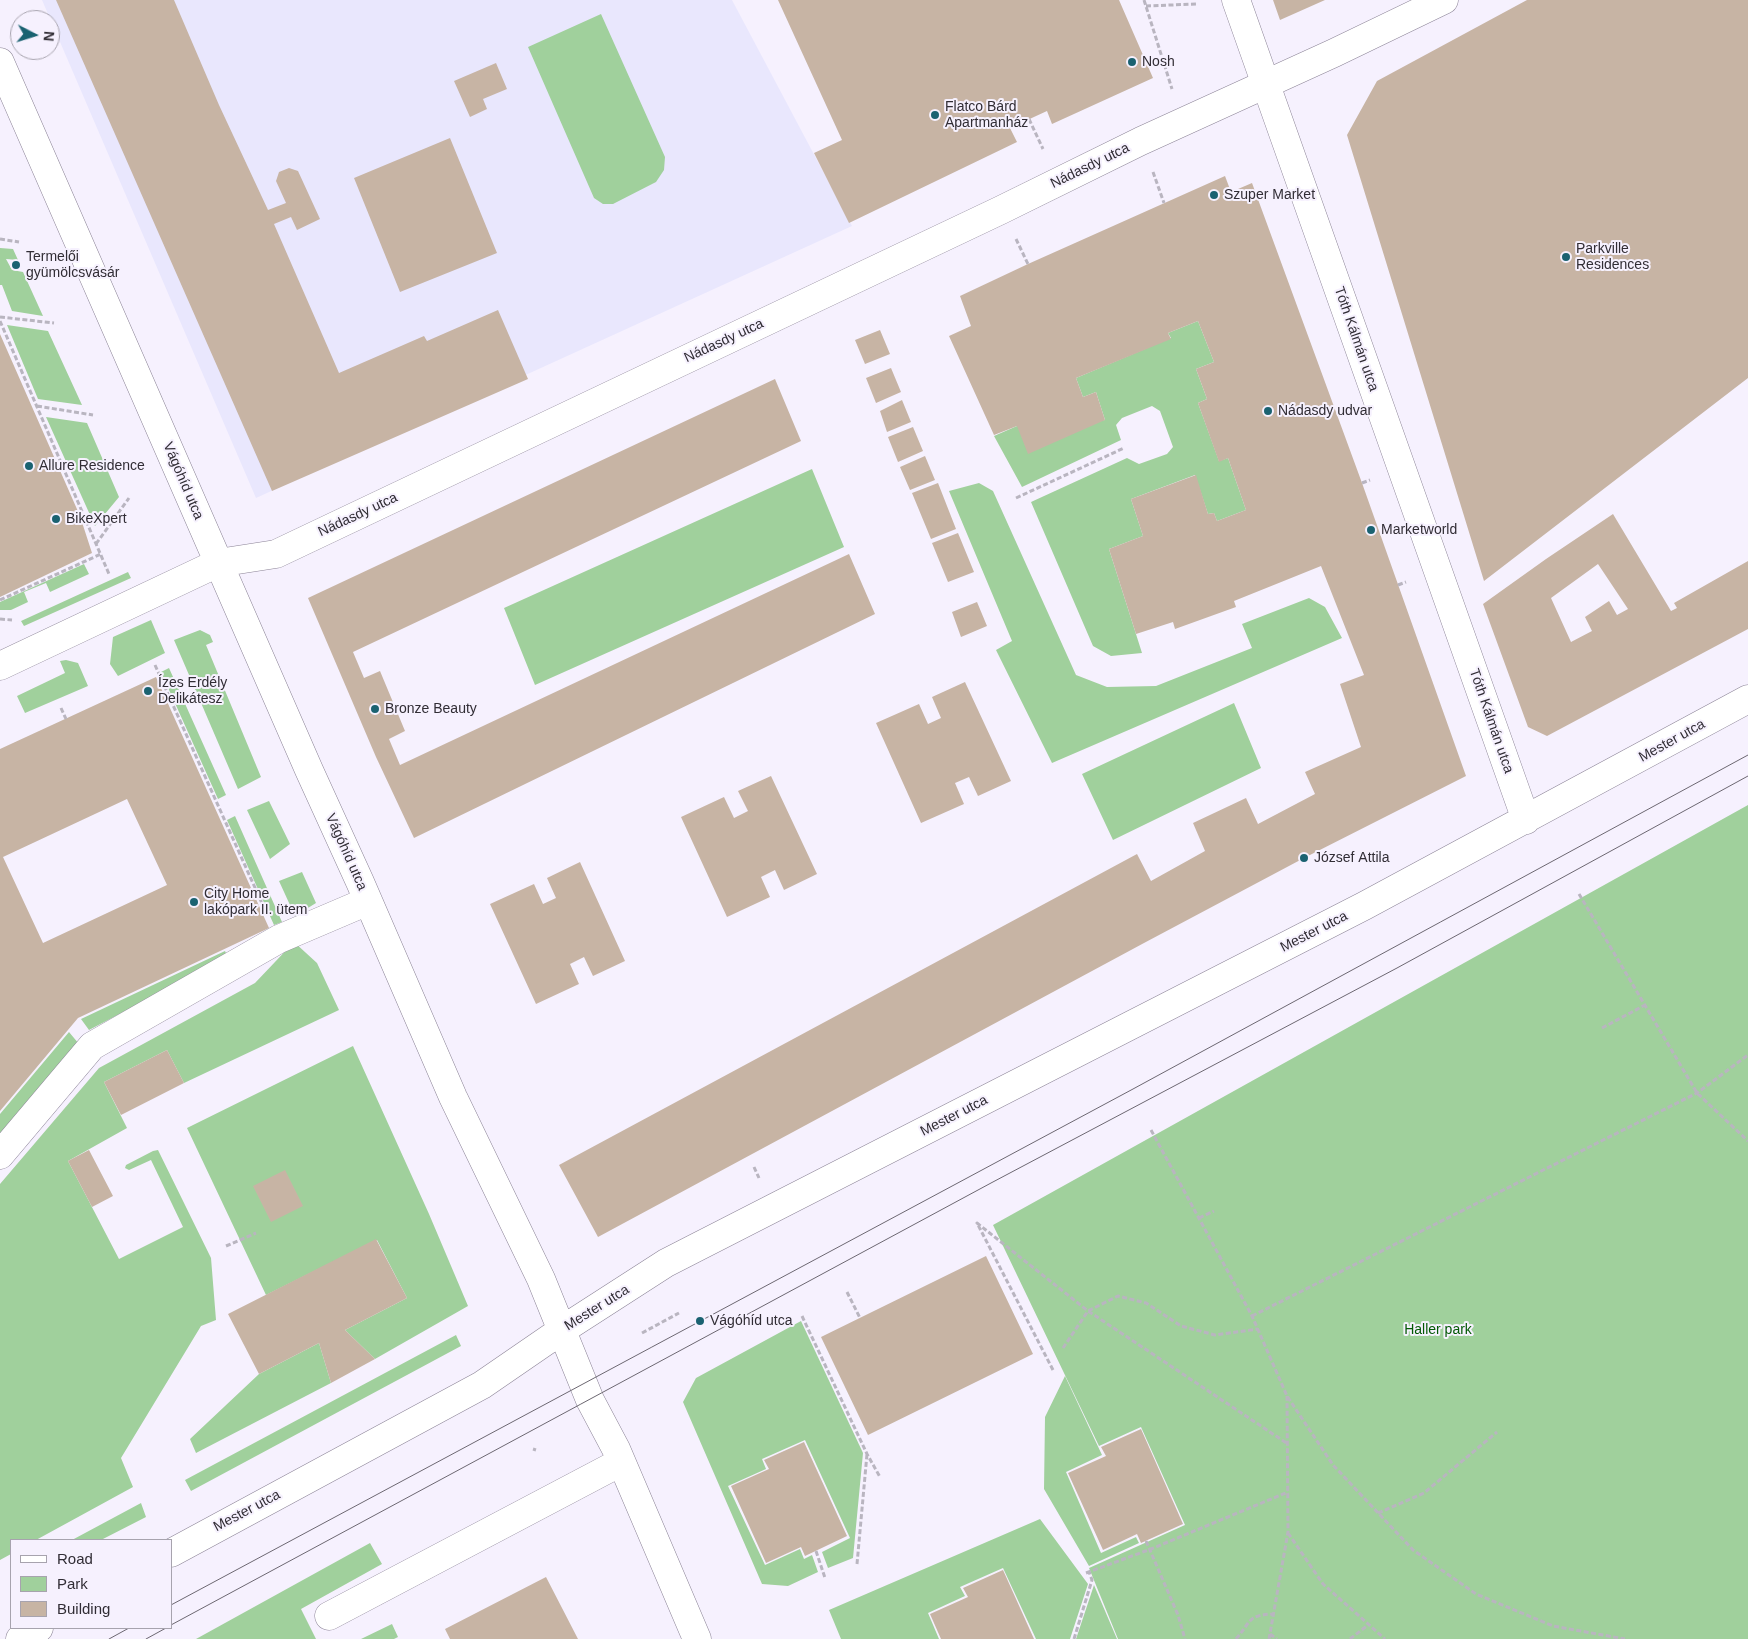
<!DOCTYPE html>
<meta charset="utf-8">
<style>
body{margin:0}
#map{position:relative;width:1748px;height:1639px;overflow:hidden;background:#f6f1fe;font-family:Arial,sans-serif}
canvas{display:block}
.legend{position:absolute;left:10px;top:1539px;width:162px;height:90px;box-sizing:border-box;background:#f6f1fe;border:1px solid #a7a3ae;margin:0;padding:6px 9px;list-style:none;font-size:15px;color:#312d35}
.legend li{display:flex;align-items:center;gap:10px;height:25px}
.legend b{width:25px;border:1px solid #a7a3ae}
.north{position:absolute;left:10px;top:10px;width:50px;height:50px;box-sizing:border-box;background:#f6f1fe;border:1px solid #a7a3ae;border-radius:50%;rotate:95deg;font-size:14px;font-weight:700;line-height:20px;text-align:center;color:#312d35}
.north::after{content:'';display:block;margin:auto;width:18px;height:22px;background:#1a6271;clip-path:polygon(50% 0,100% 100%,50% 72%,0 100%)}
</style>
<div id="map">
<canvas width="1748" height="1639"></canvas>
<ul class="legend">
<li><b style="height:6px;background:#fff"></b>Road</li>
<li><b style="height:14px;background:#a0d09c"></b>Park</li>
<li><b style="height:14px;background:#c7b4a4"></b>Building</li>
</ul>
<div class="north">N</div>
</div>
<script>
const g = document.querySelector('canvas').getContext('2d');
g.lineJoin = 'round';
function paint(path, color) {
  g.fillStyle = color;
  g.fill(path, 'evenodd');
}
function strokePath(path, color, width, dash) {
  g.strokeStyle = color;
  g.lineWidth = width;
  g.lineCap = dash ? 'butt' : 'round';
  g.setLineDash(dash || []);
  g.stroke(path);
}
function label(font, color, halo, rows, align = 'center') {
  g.font = font + ' Arial,sans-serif';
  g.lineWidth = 4;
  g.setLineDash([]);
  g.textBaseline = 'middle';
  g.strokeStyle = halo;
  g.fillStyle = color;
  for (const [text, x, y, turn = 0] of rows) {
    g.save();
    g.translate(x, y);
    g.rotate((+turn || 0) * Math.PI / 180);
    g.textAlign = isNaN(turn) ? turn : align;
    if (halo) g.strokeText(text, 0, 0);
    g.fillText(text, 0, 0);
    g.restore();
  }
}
const commercial = new Path2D(`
 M 42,0 L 732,0 L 852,226 L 256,498 Z`);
const green = new Path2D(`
 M 601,14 L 665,157 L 664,170 L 656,182 L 613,204 L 603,204 L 594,198 L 528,47 Z
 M 0,248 L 13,249 L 18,260 L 6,259 L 12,270 L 23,272 L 43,316 L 12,311 L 2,285 L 0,285 Z
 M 1198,321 L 1214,362 L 1196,369 L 1207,399 L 1198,403 L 1219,461 L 1228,458 L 1246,510 L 1217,521 L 1214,513 L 1208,514 L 1195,475 L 1131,499 L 1143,536 L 1109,549 L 1142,653 L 1111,656 L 1093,646 L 1031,502 L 1127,458 L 1139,464 L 1167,454 L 1173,447 L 1160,411 L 1152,406 L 1122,418 L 1116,425 L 1121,440 L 1022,487 L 994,436 L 1017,426 L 1105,420 L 1096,392 L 1083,397 L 1076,378 L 1171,338 L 1168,333 Z
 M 7,325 L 48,331 L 82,405 L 38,399 Z
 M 46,417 L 87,423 L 119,497 L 95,526 Z
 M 812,469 L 844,547 L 535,685 L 504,608 Z
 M 979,483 L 993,491 L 1076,675 L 1107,687 L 1156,686 L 1252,648 L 1242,624 L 1309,598 L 1325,607 L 1342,638 L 1052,763 L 996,650 L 1012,641 L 949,491 Z
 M 84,564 L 89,574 L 50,592 L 46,583 L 24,592 L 28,602 L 11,610 L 0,610 L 0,602 Z
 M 128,572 L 131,578 L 24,626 L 21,621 Z
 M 151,620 L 165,653 L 118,676 L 110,664 L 113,637 Z
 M 200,630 L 210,635 L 213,642 L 206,645 L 261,777 L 238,789 L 174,640 Z
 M 66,660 L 78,663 L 88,686 L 25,713 L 17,696 L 65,673 L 60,661 Z
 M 169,668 L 226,795 L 218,799 L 161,672 Z
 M 1234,703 L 1261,768 L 1113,840 L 1082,774 Z
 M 269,801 L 290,844 L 270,859 L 247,810 Z
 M 1748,805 L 1748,1639 L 1118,1639 L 1089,1568 L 1185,1525 L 1141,1427 L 1099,1446 L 993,1225 Z
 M 235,816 L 282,922 L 274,925 L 227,820 Z
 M 302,872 L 316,903 L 295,916 L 279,881 Z
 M 294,942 L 317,963 L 339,1010 L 184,1083 L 167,1050 L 104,1082 L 127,1128 L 68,1161 L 119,1259 L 183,1227 L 151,1160 L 129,1170 L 125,1168 L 126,1165 L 153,1151 L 158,1150 L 211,1258 L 216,1320 L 201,1326 L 121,1458 L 133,1487 L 36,1540 L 11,1540 L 11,1554 L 0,1560 L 0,1184 L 99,1068 L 255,983 Z
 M 225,951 L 228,957 L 89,1030 L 81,1019 Z
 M 69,1032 L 79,1044 L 0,1137 L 0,1114 Z
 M 353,1046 L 429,1214 L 468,1306 L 375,1359 L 345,1330 L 407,1298 L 377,1240 L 266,1295 L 187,1128 Z
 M 801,1321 L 863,1453 L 853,1558 L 828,1568 L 822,1552 L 850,1538 L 805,1440 L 762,1459 L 766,1469 L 728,1486 L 765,1565 L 800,1549 L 804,1559 L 812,1555 L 818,1572 L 788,1586 L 762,1584 L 683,1402 L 696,1378 Z
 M 456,1335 L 461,1346 L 191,1491 L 185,1480 Z
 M 319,1343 L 331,1383 L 196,1453 L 190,1439 L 259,1374 Z
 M 1065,1376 L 1102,1455 L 1066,1472 L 1101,1553 L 1136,1537 L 1139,1543 L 1089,1566 L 1044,1489 L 1045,1417 Z
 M 141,1503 L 146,1517 L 101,1540 L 72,1540 Z
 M 1040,1519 L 1088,1584 L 1070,1639 L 1036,1639 L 1003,1568 L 960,1587 L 965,1596 L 928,1613 L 939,1639 L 841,1639 L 829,1610 Z
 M 370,1543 L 382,1564 L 301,1609 L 316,1639 L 196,1639 Z
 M 1094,1585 L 1117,1639 L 1076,1639 Z
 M 392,1624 L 398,1637 L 394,1639 L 361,1639 Z`);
const building = new Path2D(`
 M 56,0 L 174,0 L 219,105 L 268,210 L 286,203 L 276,181 L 279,172 L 289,168 L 298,171 L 320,219 L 297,230 L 291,217 L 274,224 L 339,373 L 424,336 L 427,341 L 498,310 L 528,379 L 272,491 Z
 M 778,0 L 1119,0 L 1153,78 L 1052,124 L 1047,111 L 1010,128 L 1017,142 L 849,223 L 814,153 L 842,140 Z
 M 1273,0 L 1325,0 L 1280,20 Z
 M 1527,0 L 1748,0 L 1748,378 L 1484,581 L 1347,135 L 1377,81 Z
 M 496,63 L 507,89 L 483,99 L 487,109 L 470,117 L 454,81 Z
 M 450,138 L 497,253 L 400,292 L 354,178 Z
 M 1225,176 L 1231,192 L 1252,183 L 1362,483 L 1466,776 L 1304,858 L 1144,943 L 598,1237 L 559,1165 L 1137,854 L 1151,881 L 1205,851 L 1193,823 L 1246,798 L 1258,824 L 1315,794 L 1305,772 L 1361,747 L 1340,684 L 1364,675 L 1321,566 L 1234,601 L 1236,607 L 1175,629 L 1173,622 L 1136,634 L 1109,549 L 1143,536 L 1131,499 L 1196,475 L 1208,514 L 1214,513 L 1217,521 L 1246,510 L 1228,458 L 1219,462 L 1198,403 L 1207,399 L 1196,369 L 1214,362 L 1198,321 L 1168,333 L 1171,339 L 1076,378 L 1083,397 L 1096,392 L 1105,420 L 1028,454 L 1017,426 L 994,435 L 949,336 L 971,326 L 960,296 L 1028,264 Z
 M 880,330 L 890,354 L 865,364 L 855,340 Z
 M 0,334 L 80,516 L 92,553 L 0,597 Z
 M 891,368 L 901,392 L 876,403 L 866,378 Z
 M 775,379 L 801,441 L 353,652 L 364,678 L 380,671 L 405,731 L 389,739 L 400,765 L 849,554 L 875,614 L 414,838 L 376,757 L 308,598 Z
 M 902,400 L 911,422 L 887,432 L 880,411 Z
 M 913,427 L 923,451 L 898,462 L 888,437 Z
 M 925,456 L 935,480 L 910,490 L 900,467 Z
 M 938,483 L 956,529 L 931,539 L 912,493 Z
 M 1613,514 L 1671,611 L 1677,608 L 1674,603 L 1748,561 L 1748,629 L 1547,736 L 1528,727 L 1483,604 L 1546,559 ZM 1598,564 L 1628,609 L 1617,615 L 1609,601 L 1585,617 L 1592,631 L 1571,642 L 1551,598 Z
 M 958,533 L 974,572 L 948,582 L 932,543 Z
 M 977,602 L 987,626 L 961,637 L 952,612 Z
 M 156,677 L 269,928 L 78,1018 L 0,1111 L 0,749 ZM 127,799 L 167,885 L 43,943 L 3,857 Z
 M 965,682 L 1011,781 L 978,796 L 969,777 L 955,783 L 964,804 L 921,823 L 876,723 L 919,704 L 928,724 L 941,718 L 932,697 Z
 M 771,776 L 817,874 L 784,890 L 775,870 L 761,877 L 770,897 L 727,917 L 681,817 L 724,797 L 734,818 L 748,811 L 738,791 Z
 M 580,862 L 625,961 L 593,976 L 584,957 L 570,964 L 579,984 L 536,1004 L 490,904 L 534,884 L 543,904 L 556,898 L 547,878 Z
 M 167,1050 L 184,1083 L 121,1115 L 104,1082 Z
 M 89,1150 L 113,1196 L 92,1207 L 68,1161 Z
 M 285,1170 L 303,1206 L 271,1222 L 253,1186 Z
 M 376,1239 L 407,1298 L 345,1330 L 375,1359 L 331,1383 L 319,1343 L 259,1374 L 228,1314 Z
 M 986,1256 L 1033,1354 L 868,1435 L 821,1337 Z
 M 1141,1429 L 1183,1524 L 1141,1543 L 1137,1534 L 1103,1550 L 1068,1473 L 1106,1456 L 1101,1447 Z
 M 804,1442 L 847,1536 L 805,1556 L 801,1547 L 766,1563 L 731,1486 L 769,1469 L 764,1460 Z
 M 1003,1570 L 1034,1639 L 941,1639 L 930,1614 L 968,1597 L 963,1588 Z
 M 546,1577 L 578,1639 L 450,1639 L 445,1629 Z`);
const path = new Path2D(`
 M 1144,0 L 1172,89
 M 1146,6 L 1196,4
 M 1029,119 L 1043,149
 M 1153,172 L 1164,203
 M 0,239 L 19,242
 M 1016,239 L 1028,264
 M 0,317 L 54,323
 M 0,321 L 109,574
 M 37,406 L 93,415
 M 1362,483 L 1370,480
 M 1016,498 L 1124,448
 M 96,544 L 129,498
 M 1398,585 L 1406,582
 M 0,600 L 101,554
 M 0,619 L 12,620
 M 155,665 L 265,910
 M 61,708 L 66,719
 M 1579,894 L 1697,1093 L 1748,1141
 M 1602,1028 L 1645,1005
 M 1151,1130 L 1252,1316 L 1287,1396 L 1333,1465 L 1413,1550 L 1476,1594 L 1553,1626 L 1625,1639
 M 754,1167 L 759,1178
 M 1199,1218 L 1214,1211
 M 226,1246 L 256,1233
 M 847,1292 L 860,1318
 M 802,1316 L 867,1454 L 880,1477
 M 1252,1316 L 1697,1093 L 1748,1055
 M 642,1333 L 679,1313
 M 1063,1348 L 1088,1311 L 1118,1296 L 1146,1303 L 1181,1326 L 1215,1335 L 1258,1329
 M 1053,1370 L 977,1223 L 1088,1311 L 1288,1444
 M 533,1449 L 536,1450
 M 1378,1513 L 1424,1493 L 1497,1432
 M 1288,1533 L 1323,1584 L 1385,1639
 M 1146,1541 L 1178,1615 L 1185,1639
 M 816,1551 L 825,1578
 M 857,1564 L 867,1454
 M 1086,1573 L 1151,1549 L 1288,1492
 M 1270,1634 L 1277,1639
 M 1074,1639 L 1092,1580 L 1089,1572
 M 1236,1639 C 1251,1622 1247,1615 1273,1614
 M 1269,1639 L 1288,1532 L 1287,1396
 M 1350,1639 L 1368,1625`);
const minor = new Path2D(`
 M 1236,0 L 1526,820
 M 0,62 L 309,770 L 360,882 L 453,1097 L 541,1279 L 590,1400 L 616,1449 L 697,1639
 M 0,666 L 218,563 L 276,554 L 1001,210 L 1141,141 L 1334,53 L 1444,0
 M 0,1155 L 92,1046 L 279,939 L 368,901
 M 171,1553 L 482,1385 L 562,1330 L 666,1263 L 1364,906 L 1748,699
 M 329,1616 L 621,1462
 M 20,1639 L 39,1628`);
const tram = new Path2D(`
 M 171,1605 L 1133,1089 L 1748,755
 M 171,1625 L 991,1183 L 1397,968 L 1748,776
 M 109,1639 L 129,1628
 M 146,1639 L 166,1628`);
const markers = [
 [1132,62,5,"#1a6271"],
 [935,115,5,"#1a6271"],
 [1214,195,5,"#1a6271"],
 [1566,257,5,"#1a6271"],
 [16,265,5,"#1a6271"],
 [1268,411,5,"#1a6271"],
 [29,466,5,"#1a6271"],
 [56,519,5,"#1a6271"],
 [1371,530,5,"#1a6271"],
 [148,691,5,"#1a6271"],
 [375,709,5,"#1a6271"],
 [1304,858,5,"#1a6271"],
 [194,902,5,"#1a6271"],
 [700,1321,5,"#1a6271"]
];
const poiNames = [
 ["Nosh",1142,62],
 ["Flatco Bárd",945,107],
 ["Apartmanház",945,123],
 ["Szuper Market",1224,195],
 ["Parkville",1576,249],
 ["Residences",1576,265],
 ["Termelői",26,257],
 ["gyümölcsvásár",26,273],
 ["Nádasdy udvar",1278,411],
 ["Allure Residence",39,466],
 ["BikeXpert",66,519],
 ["Marketworld",1381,530],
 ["Ízes Erdély",158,683],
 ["Delikátesz",158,699],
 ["Bronze Beauty",385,709],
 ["József Attila",1314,858],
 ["City Home",204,894],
 ["lakópark II. ütem",204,910],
 ["Vágóhíd utca",710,1321]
];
const streetNames = [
 ["Nádasdy utca",1090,166,-26],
 ["Tóth Kálmán utca",1356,339,71],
 ["Nádasdy utca",724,341,-25],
 ["Vágóhíd utca",183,481,67],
 ["Nádasdy utca",358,515,-25],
 ["Tóth Kálmán utca",1491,721,71],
 ["Mester utca",1672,741,-29],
 ["Vágóhíd utca",346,852,66],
 ["Mester utca",1314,932,-27],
 ["Mester utca",954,1116,-27],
 ["Mester utca",597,1308,-32],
 ["Mester utca",247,1511,-28]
];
const parkNames = [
 ["Haller park",1438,1330]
];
paint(commercial, '#e9e7fd');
paint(green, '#a0d09c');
paint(building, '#c7b4a4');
strokePath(minor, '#8b8396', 29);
strokePath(path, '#b9b5c0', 3, [5, 2.5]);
strokePath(minor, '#fff', 28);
strokePath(tram, '#6c6771', 1);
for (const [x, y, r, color] of markers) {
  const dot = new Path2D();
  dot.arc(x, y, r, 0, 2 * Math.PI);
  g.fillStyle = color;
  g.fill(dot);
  strokePath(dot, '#f6f1fe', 2);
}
label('14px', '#312d35', '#f6f1fe', poiNames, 'left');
label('14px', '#312d35', '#f6f1fe', streetNames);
label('14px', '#035905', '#f6f1fe', parkNames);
</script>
